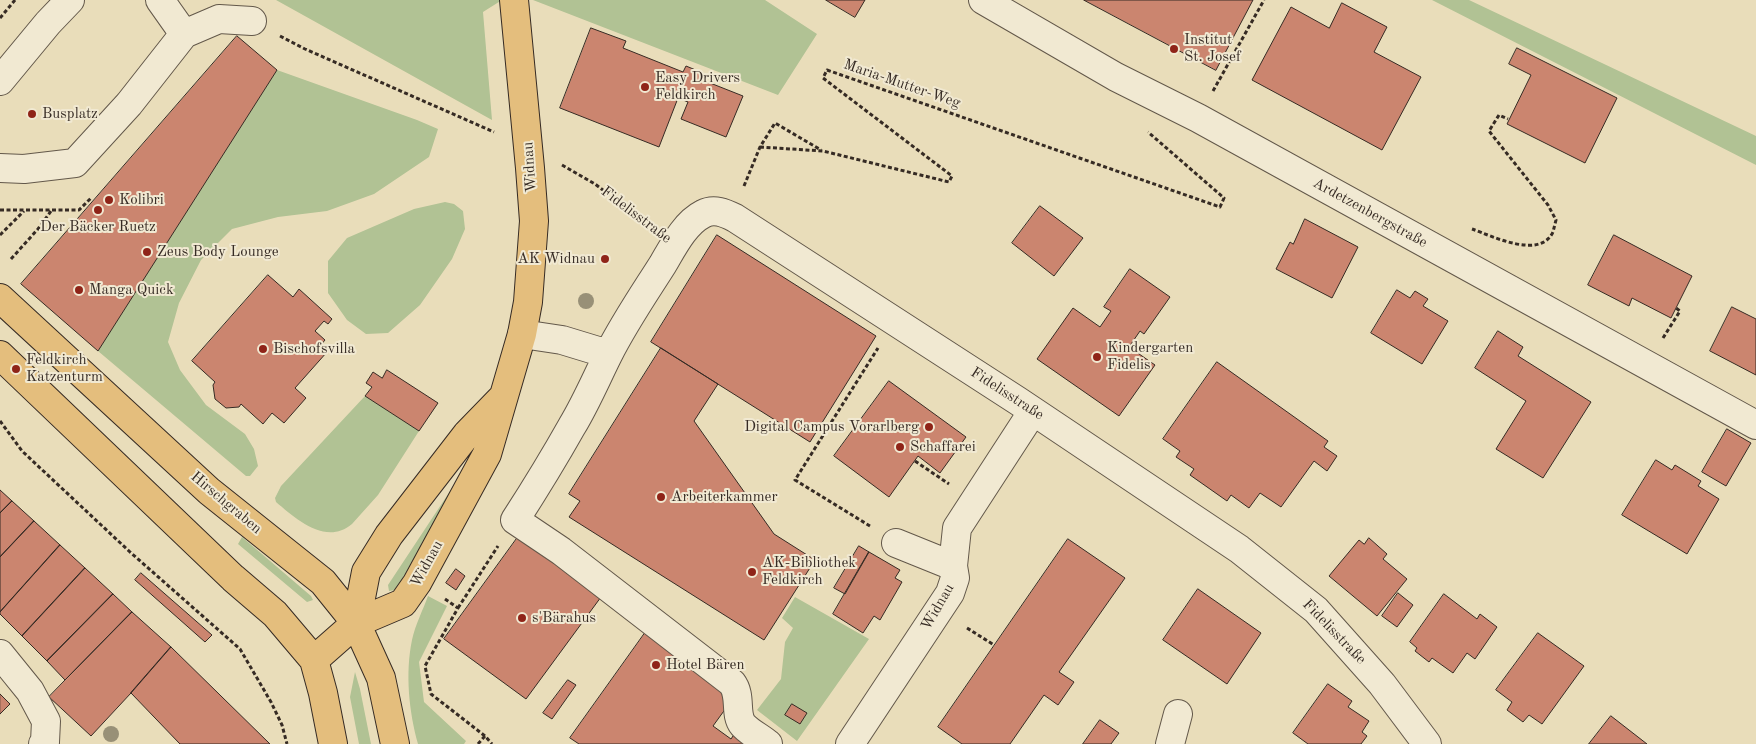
<!DOCTYPE html>
<meta charset="utf-8">
<style>
body{margin:0}
canvas{display:block;background:#e9ddba}
</style>
<canvas width="1756" height="744"></canvas>
<script>
const g = document.querySelector('canvas').getContext('2d');
g.lineJoin = 'round';
function paint(path, color) {
  g.fillStyle = color;
  g.fill(path, 'evenodd');
}
function strokePath(path, color, width, dash) {
  g.strokeStyle = color;
  g.lineWidth = width;
  g.lineCap = dash ? 'butt' : 'round';
  g.setLineDash(dash || []);
  g.stroke(path);
}
function label(font, color, halo, rows, align = 'center') {
  g.font = font + ' "Old Standard TT",serif';
  g.lineWidth = 4;
  g.setLineDash([]);
  g.textBaseline = 'middle';
  g.strokeStyle = halo;
  g.fillStyle = color;
  for (const [text, x, y, turn = 0] of rows) {
    g.save();
    g.translate(x, y);
    g.rotate((+turn || 0) * Math.PI / 180);
    g.textAlign = isNaN(turn) ? turn : align;
    if (halo) g.strokeText(text, 0, 0);
    g.fillText(text, 0, 0);
    g.restore();
  }
}
const green = new Path2D(`
 M 276,0 L 502,0 L 483,12 L 492,120 Z
 M 533,0 L 765,0 L 817,34 L 778,95 Z
 M 1432,0 L 1469,0 L 1756,136 L 1756,165 Z
 M 277,70 L 417,120 L 438,129 L 429,157 L 374,194 L 327,211 L 278,217 L 232,229 L 201,260 L 179,303 L 168,342 L 180,370 L 206,405 L 245,434 L 254,449 L 258,466 L 250,476 L 246,476 L 98,351 Z
 M 445,202 L 454,204 L 463,211 L 465,229 L 452,259 L 420,305 L 388,333 L 366,334 L 347,320 L 328,293 L 328,261 L 347,238 L 414,209 Z
 M 365,396 L 419,431 L 378,495 L 352,524 C 326,546 296,519 276,502 L 275,498 L 281,486 Z
 M 462,473 L 396,590 L 389,591 L 388,585 Z
 M 242,537 L 311,596 L 313,600 L 307,602 L 238,544 Z
 M 428,596 L 447,606 L 419,662 L 424,702 L 466,741 L 464,744 L 418,744 C 409,712 405,673 412,640 C 415,625 423,610 428,596 Z
 M 795,597 L 869,639 L 797,741 L 757,710 L 781,679 L 785,642 L 793,628 L 782,618 Z
 M 355,672 L 360,689 L 371,744 L 359,744 L 350,697 Z`);
const building = new Path2D(`
 M 826,0 L 865,0 L 855,17 Z
 M 1084,0 L 1253,0 L 1216,70 Z
 M 1342,3 L 1387,27 L 1374,52 L 1421,77 L 1382,150 L 1252,80 L 1291,7 L 1329,28 Z
 M 591,28 L 626,41 L 623,48 L 683,72 L 686,66 L 703,73 L 700,79 L 743,96 L 726,137 L 681,119 L 688,102 L 678,98 L 659,147 L 560,108 Z
 M 237,36 L 277,70 L 98,351 L 21,284 Z
 M 1517,48 L 1617,98 L 1585,163 L 1507,124 L 1531,75 L 1509,64 Z
 M 1040,206 L 1083,238 L 1054,276 L 1012,243 Z
 M 1305,219 L 1358,247 L 1332,298 L 1276,269 L 1290,242 L 1293,244 Z
 M 717,235 L 876,336 L 810,442 L 651,342 Z
 M 1614,235 L 1692,276 L 1671,318 L 1632,298 L 1629,306 L 1588,285 Z
 M 1130,269 L 1170,297 L 1144,334 L 1140,331 L 1129,347 L 1155,365 L 1119,416 L 1037,359 L 1073,308 L 1100,327 L 1111,311 L 1104,307 Z
 M 268,275 L 293,297 L 299,289 L 332,319 L 328,324 L 324,321 L 315,331 L 325,340 L 320,346 L 327,352 L 295,388 L 306,398 L 284,423 L 272,413 L 263,424 L 241,404 L 239,407 L 226,408 L 215,399 L 213,385 L 215,382 L 192,361 Z
 M 1397,290 L 1410,298 L 1415,291 L 1428,299 L 1423,306 L 1448,321 L 1422,364 L 1371,333 Z
 M 1732,307 L 1756,319 L 1756,375 L 1710,351 Z
 M 1498,331 L 1523,347 L 1518,356 L 1591,402 L 1543,478 L 1496,449 L 1526,401 L 1475,368 Z
 M 661,348 L 718,384 L 694,421 L 774,534 L 815,560 L 764,640 L 569,517 L 580,501 L 569,494 Z
 M 1217,362 L 1328,441 L 1324,447 L 1337,456 L 1327,471 L 1314,461 L 1281,507 L 1260,493 L 1249,508 L 1231,495 L 1227,501 L 1190,475 L 1194,469 L 1176,457 L 1180,451 L 1163,439 Z
 M 387,370 L 438,403 L 419,431 L 365,396 L 372,387 L 366,383 L 373,372 L 382,378 Z
 M 889,381 L 966,437 L 940,473 L 918,456 L 889,497 L 834,456 Z
 M 1727,429 L 1751,443 L 1726,486 L 1702,472 Z
 M 1656,460 L 1672,470 L 1675,465 L 1701,481 L 1698,486 L 1719,499 L 1687,554 L 1622,515 Z
 M 0,490 L 12,501 L 0,513 Z
 M 12,501 L 34,521 L 0,557 L 0,513 Z
 M 34,521 L 60,545 L 0,612 L 0,557 Z
 M 518,537 L 601,597 L 526,699 L 444,639 Z
 M 1369,538 L 1387,554 L 1383,559 L 1407,579 L 1377,616 L 1329,576 L 1359,540 L 1364,544 Z
 M 1068,539 L 1125,578 L 1059,672 L 1074,682 L 1058,705 L 1044,695 L 1010,744 L 962,744 L 938,727 Z
 M 60,545 L 85,568 L 22,636 L 0,614 L 0,612 Z
 M 859,546 L 869,552 L 845,594 L 834,588 Z
 M 869,552 L 900,570 L 895,578 L 902,582 L 880,620 L 874,616 L 863,633 L 833,614 Z
 M 85,568 L 113,594 L 47,661 L 22,636 Z
 M 456,569 L 465,576 L 456,590 L 446,583 Z
 M 141,573 L 212,635 L 205,642 L 135,580 Z
 M 1198,589 L 1261,633 L 1227,684 L 1163,640 Z
 M 1398,593 L 1413,605 L 1397,627 L 1382,616 Z
 M 113,594 L 132,612 L 65,680 L 47,661 Z
 M 1444,594 L 1477,619 L 1480,614 L 1497,627 L 1475,659 L 1467,653 L 1453,673 L 1432,658 L 1429,662 L 1415,651 L 1417,648 L 1410,642 Z
 M 132,612 L 171,647 L 131,693 L 91,736 L 49,697 Z
 M 645,633 L 734,697 L 713,726 L 731,739 L 737,730 L 757,744 L 579,744 L 570,738 Z
 M 1538,633 L 1584,666 L 1542,724 L 1529,715 L 1523,722 L 1507,710 L 1512,702 L 1496,690 Z
 M 171,647 L 270,744 L 180,744 L 131,693 Z
 M 568,680 L 576,685 L 552,719 L 543,713 Z
 M 1328,684 L 1352,701 L 1348,707 L 1369,721 L 1362,732 L 1367,736 L 1361,744 L 1308,744 L 1293,733 Z
 M 0,694 L 10,704 L 0,714 Z
 M 792,704 L 807,713 L 800,724 L 785,715 Z
 M 1611,716 L 1647,744 L 1589,744 Z
 M 1100,720 L 1119,733 L 1111,744 L 1083,744 Z`);
const path = new Path2D(`
 M 0,18 L 15,0
 M 280,36 L 305,49 L 494,132
 M 1213,91 L 1264,0
 M 760,147 L 823,151 L 949,182 L 952,176 L 823,78 L 827,70 L 1220,207 L 1224,198 L 1148,132
 M 562,165 L 595,184 L 649,225
 M 744,186 L 760,147 L 775,123 L 821,150
 M 0,210 L 79,210 L 92,197
 M 1472,229 C 1492,236 1540,260 1553,232 C 1554,228 1555,224 1556,220 L 1548,205 L 1489,131 L 1499,115 L 1508,119
 M 0,235 L 24,211
 M 11,259 L 38,229 L 51,211
 M 1663,338 L 1680,311 L 1676,308
 M 0,421 L 22,451 L 130,552 L 240,649 L 271,702 L 282,725 L 287,744
 M 915,461 L 949,484
 M 870,526 L 795,480 L 878,348
 M 445,599 L 458,608 L 425,666 L 431,694 L 485,736 L 492,744
 M 458,608 L 498,546
 M 967,628 L 994,645
 M 478,744 L 485,736`);
const minor = new Path2D(`
 M 983,0 L 1116,77 L 1198,118 L 1756,425
 M 184,34 L 219,19 L 252,21
 M 0,81 L 48,23 L 70,0
 M 0,168 L 24,169 L 75,163 L 129,104 L 184,34 L 160,0
 M 522,334 L 562,340 L 608,354
 M 896,543 L 953,566
 M 0,654 L 30,691 L 46,721 L 45,742 L 43,744
 M 768,744 C 761,738 749,732 743,725 C 734,714 742,696 732,683 L 561,551 L 515,520 C 535,489 554,458 572,426 C 586,403 596,379 608,355 C 624,323 644,294 663,264 C 673,247 685,223 703,214 C 714,208 725,213 735,218 L 1018,401 L 1239,549 L 1316,610 L 1382,684 L 1427,744
 M 850,744 L 950,593 L 955,578 L 953,566 L 957,528 L 1033,411
 M 1170,744 L 1178,714`);
const major = new Path2D(`
 M 0,298 L 209,491 L 323,582 L 356,623 L 381,678 L 395,744
 M 0,355 L 233,578 L 275,614 L 314,660 L 323,693 L 333,744
 M 356,623 L 366,572 L 389,535 L 467,434 L 502,398
 M 314,660 L 356,623 L 403,603 L 417,583 L 487,454 L 522,334 L 528,302 L 534,221 L 530,168 L 514,0`);
const trees = [
 [586,301],
 [111,734]
];
const markers = [
 [1174,49,5,"#8f2418"],
 [645,87,5,"#8f2418"],
 [32,114,5,"#8f2418"],
 [109,200,5,"#8f2418"],
 [98,210,5,"#8f2418"],
 [147,252,5,"#8f2418"],
 [605,259,5,"#8f2418"],
 [79,290,5,"#8f2418"],
 [263,349,5,"#8f2418"],
 [1097,357,5,"#8f2418"],
 [16,369,5,"#8f2418"],
 [929,427,5,"#8f2418"],
 [900,447,5,"#8f2418"],
 [661,497,5,"#8f2418"],
 [752,572,5,"#8f2418"],
 [522,618,5,"#8f2418"],
 [656,665,5,"#8f2418"]
];
const poiNames = [
 ["Institut",1184,40],
 ["St. Josef",1184,57],
 ["Easy Drivers",655,78],
 ["Feldkirch",655,95],
 ["Busplatz",42,114],
 ["Kolibri",119,200],
 ["Der Bäcker Ruetz",98,227,"center"],
 ["Zeus Body Lounge",157,252],
 ["AK Widnau",595,259,"right"],
 ["Manga Quick",89,290],
 ["Kindergarten",1107,348],
 ["Fidelis",1107,365],
 ["Bischofsvilla",273,349],
 ["Feldkirch",26,360],
 ["Katzenturm",26,377],
 ["Digital Campus Vorarlberg",919,427,"right"],
 ["Schaffarei",910,447],
 ["Arbeiterkammer",671,497],
 ["AK-Bibliothek",762,563],
 ["Feldkirch",762,580],
 ["s'Bärahus",532,618],
 ["Hotel Bären",666,665]
];
const streetNames = [
 ["Maria-Mutter-Weg",902,84,19],
 ["Widnau",530,167,-94],
 ["Ardetzenbergstraße",1370,213,29],
 ["Fidelisstraße",636,215,37],
 ["Fidelisstraße",1007,394,33],
 ["Hirschgraben",226,503,40],
 ["Widnau",427,564,-61],
 ["Widnau",938,607,-60],
 ["Fidelisstraße",1334,632,46]
];
paint(green, '#b1c294');
paint(building, '#cb856f');
strokePath(building, '#362b24', 1);
strokePath(minor, '#63584a', 30);
strokePath(major, '#362b24', 30);
strokePath(path, '#362b24', 3, [4, 2.5]);
strokePath(minor, '#f1e9d2', 28);
strokePath(major, '#e4be7d', 28);
g.fillStyle = '#989077';
for (const [x, y] of trees) {
  g.beginPath();
  g.arc(x, y, 8, 0, 2 * Math.PI);
  g.fill();
}
for (const [x, y, r, color] of markers) {
  const dot = new Path2D();
  dot.arc(x, y, r, 0, 2 * Math.PI);
  g.fillStyle = color;
  g.fill(dot);
  strokePath(dot, '#f1e9d2', 2);
}
label('15px', '#362b24', '#f1e9d2', poiNames, 'left');
label('15px', '#362b24', '#f1e9d2', streetNames);
</script>
